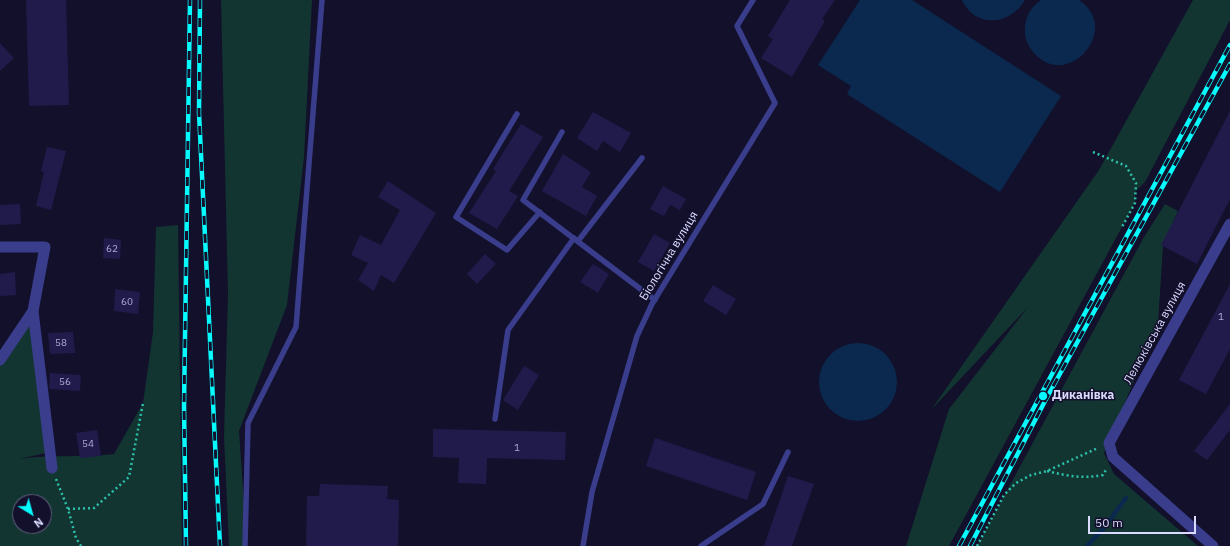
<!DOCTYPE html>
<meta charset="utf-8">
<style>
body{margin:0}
#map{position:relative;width:1230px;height:546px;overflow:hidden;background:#12102b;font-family:"IBM Plex Sans",sans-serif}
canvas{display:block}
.north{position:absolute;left:12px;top:494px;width:40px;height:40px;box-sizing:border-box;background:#12102b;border:1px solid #626180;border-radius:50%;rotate:143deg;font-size:11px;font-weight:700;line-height:16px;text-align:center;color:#dbdaff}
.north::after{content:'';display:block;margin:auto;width:14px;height:18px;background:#06fbff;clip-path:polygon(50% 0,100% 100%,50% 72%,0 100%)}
.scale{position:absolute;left:1088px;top:516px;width:108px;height:18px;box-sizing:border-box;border:2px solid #dbdaff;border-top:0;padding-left:5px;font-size:12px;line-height:14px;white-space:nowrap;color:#dbdaff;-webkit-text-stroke:3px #12102b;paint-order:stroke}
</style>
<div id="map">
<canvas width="1230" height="546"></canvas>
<div class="north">N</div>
<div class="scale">50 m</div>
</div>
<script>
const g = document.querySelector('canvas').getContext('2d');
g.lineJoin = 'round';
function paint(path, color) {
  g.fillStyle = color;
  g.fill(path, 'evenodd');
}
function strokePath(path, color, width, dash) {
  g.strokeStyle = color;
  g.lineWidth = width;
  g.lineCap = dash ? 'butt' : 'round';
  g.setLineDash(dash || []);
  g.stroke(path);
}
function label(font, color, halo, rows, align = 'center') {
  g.font = font + ' "IBM Plex Sans",sans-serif';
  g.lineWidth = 3;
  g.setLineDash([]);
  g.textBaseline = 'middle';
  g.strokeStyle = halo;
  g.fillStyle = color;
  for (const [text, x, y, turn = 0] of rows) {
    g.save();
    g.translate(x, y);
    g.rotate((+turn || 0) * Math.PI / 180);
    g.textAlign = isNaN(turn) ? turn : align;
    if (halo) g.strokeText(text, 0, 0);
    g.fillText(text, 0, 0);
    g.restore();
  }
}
const green = new Path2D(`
 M 221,0 L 312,0 L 304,157 L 287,305 L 239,431 L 247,546 L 229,546 L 224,436 L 228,294 Z
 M 1193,0 L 1230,0 L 1230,20 L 1145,182 L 1135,192 L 1135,203 L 949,546 L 906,546 L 949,409 L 1028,307 L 931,410 L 1099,170 Z
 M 1165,204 L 1178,211 L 1163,246 L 1158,323 L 1104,453 L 1114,474 L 1198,546 L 977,546 L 1144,237 Z
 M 178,225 L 182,546 L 0,546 L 0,360 L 33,311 L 50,452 L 19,459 C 51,454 82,458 114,454 L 143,403 L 153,332 L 156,227 ZM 20,502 L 44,502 L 44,526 L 20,526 Z`);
const water = new Path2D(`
 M 860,0 L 912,0 L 1061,96 L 1000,192 L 847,94 L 851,86 L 818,65 Z
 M 962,0 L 1025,0 C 1011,25 975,29 962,0 Z
 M 1041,0 L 1079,0 C 1122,29 1069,89 1036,55 C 1030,49 1026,42 1025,34 C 1024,20 1029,8 1041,0 Z
 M819 382a39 39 0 1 1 78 0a39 39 0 1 1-78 0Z`);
const stream = new Path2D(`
 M 1087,546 L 1103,529 L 1126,498`);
const building = new Path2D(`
 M 26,0 L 66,0 L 69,105 L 29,106 Z
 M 790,0 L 835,0 L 822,19 L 825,21 L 792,77 L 761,58 L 773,39 L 768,36 Z
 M 0,43 L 14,58 L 0,71 Z
 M 1230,111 L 1230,199 L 1197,264 L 1161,245 Z
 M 593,112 L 631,133 L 620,152 L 603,141 L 597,151 L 577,138 Z
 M 521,124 L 543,137 L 509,191 L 518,196 L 497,229 L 469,213 L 496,171 L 493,169 Z
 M 47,147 L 66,151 L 51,210 L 36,206 L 44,172 L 41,171 Z
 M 563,154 L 591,172 L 582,187 L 597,196 L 586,216 L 542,191 Z
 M 388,181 L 436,213 L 394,283 L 381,275 L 374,291 L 358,280 L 368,263 L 351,255 L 360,235 L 381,245 L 400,210 L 378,197 Z
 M 663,186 L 686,199 L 680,210 L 670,205 L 664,216 L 650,209 Z
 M 20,204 L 21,224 L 0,225 L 0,205 Z
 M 654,234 L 670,243 L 654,271 L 638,262 Z
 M 104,238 L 121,240 L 120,259 L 103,258 Z
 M 485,254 L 496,264 L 477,284 L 467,274 Z
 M 593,264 L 609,274 L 598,293 L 580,282 Z
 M 15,272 L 16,295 L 0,296 L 0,274 Z
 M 1230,284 L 1230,349 L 1206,394 L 1179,380 Z
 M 713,285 L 736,299 L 726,315 L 703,301 Z
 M 115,289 L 140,292 L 138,314 L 114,311 Z
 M 73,332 L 75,353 L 50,354 L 48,333 Z
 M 524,366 L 539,375 L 518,410 L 503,400 Z
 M 50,373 L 81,375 L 80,391 L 49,389 Z
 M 1230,404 L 1230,430 L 1207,460 L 1194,451 Z
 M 433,429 L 566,432 L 565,460 L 487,458 L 486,484 L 458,483 L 459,458 L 433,457 Z
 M 97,430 L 101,456 L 80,458 L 76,433 Z
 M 655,438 L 756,472 L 747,500 L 646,466 Z
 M 788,476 L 814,484 L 792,546 L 764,546 Z
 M 320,484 L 388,486 L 387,499 L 399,500 L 398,546 L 306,546 L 307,496 L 319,496 Z`);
const path = new Path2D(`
 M 1093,152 L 1126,166 L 1136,183 L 1135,203 L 1122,227
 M 1047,471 C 1067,476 1083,479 1103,475 L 1107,468
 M 56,479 L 68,509 L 76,538 L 81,546
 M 68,509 L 94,508 L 129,477 L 143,403
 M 977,546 L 1004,495 L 1016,483 L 1031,475 L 1047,471 L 1098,448`);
const lane = new Path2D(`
 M 517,114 L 456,217 L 507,250 L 540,212
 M 562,132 L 523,200 L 655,300
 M 578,241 L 642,158
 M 495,419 L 508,330 L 574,238
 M 245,546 L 248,423 L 296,327 L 322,0
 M 583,546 L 592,492 L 637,336 L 652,304 L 775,103 L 737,26 L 753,0
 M 701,546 L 763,504 L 788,452`);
const street = new Path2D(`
 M 0,247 L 45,247 L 33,311 L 0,360
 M 33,311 L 52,468
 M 1213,546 L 1113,457 L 1109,443 L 1230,224`);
const rail = new Path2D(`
 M 200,0 L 199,113 L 220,546
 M 186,546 L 184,406 L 190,0
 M 959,546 L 1230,45
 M 970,546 L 1045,401 L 1230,64`);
const markers = [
 [1043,396,5,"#06fbff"]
];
const numberNames = [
 ["62",112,249],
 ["60",127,302],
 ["1",1221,317],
 ["58",61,343],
 ["56",65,382],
 ["54",88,444],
 ["1",517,448]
];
const streetNames = [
 ["Біологічна вулиця",669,256,-59],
 ["Лелюківська вулиця",1155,333,-61]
];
const poiNames = [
 ["Диканівка",1052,396]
];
paint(green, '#133531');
paint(water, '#0b294f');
strokePath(stream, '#0b294f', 4.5);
paint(building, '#211b4c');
strokePath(path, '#2cc1ab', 2.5, [2, 3]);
strokePath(lane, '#393d8b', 5.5);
strokePath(street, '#393d8b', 11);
strokePath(rail, '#06fbff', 4.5);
strokePath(rail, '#12102b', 3, [9]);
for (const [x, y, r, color] of markers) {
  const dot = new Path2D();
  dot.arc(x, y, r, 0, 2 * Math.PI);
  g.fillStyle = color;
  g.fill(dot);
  strokePath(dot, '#12102b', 1.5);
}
label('10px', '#acaad2', null, numberNames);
label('12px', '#dbdaff', '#12102b', streetNames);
label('bold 12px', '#dbdaff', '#12102b', poiNames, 'left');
</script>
